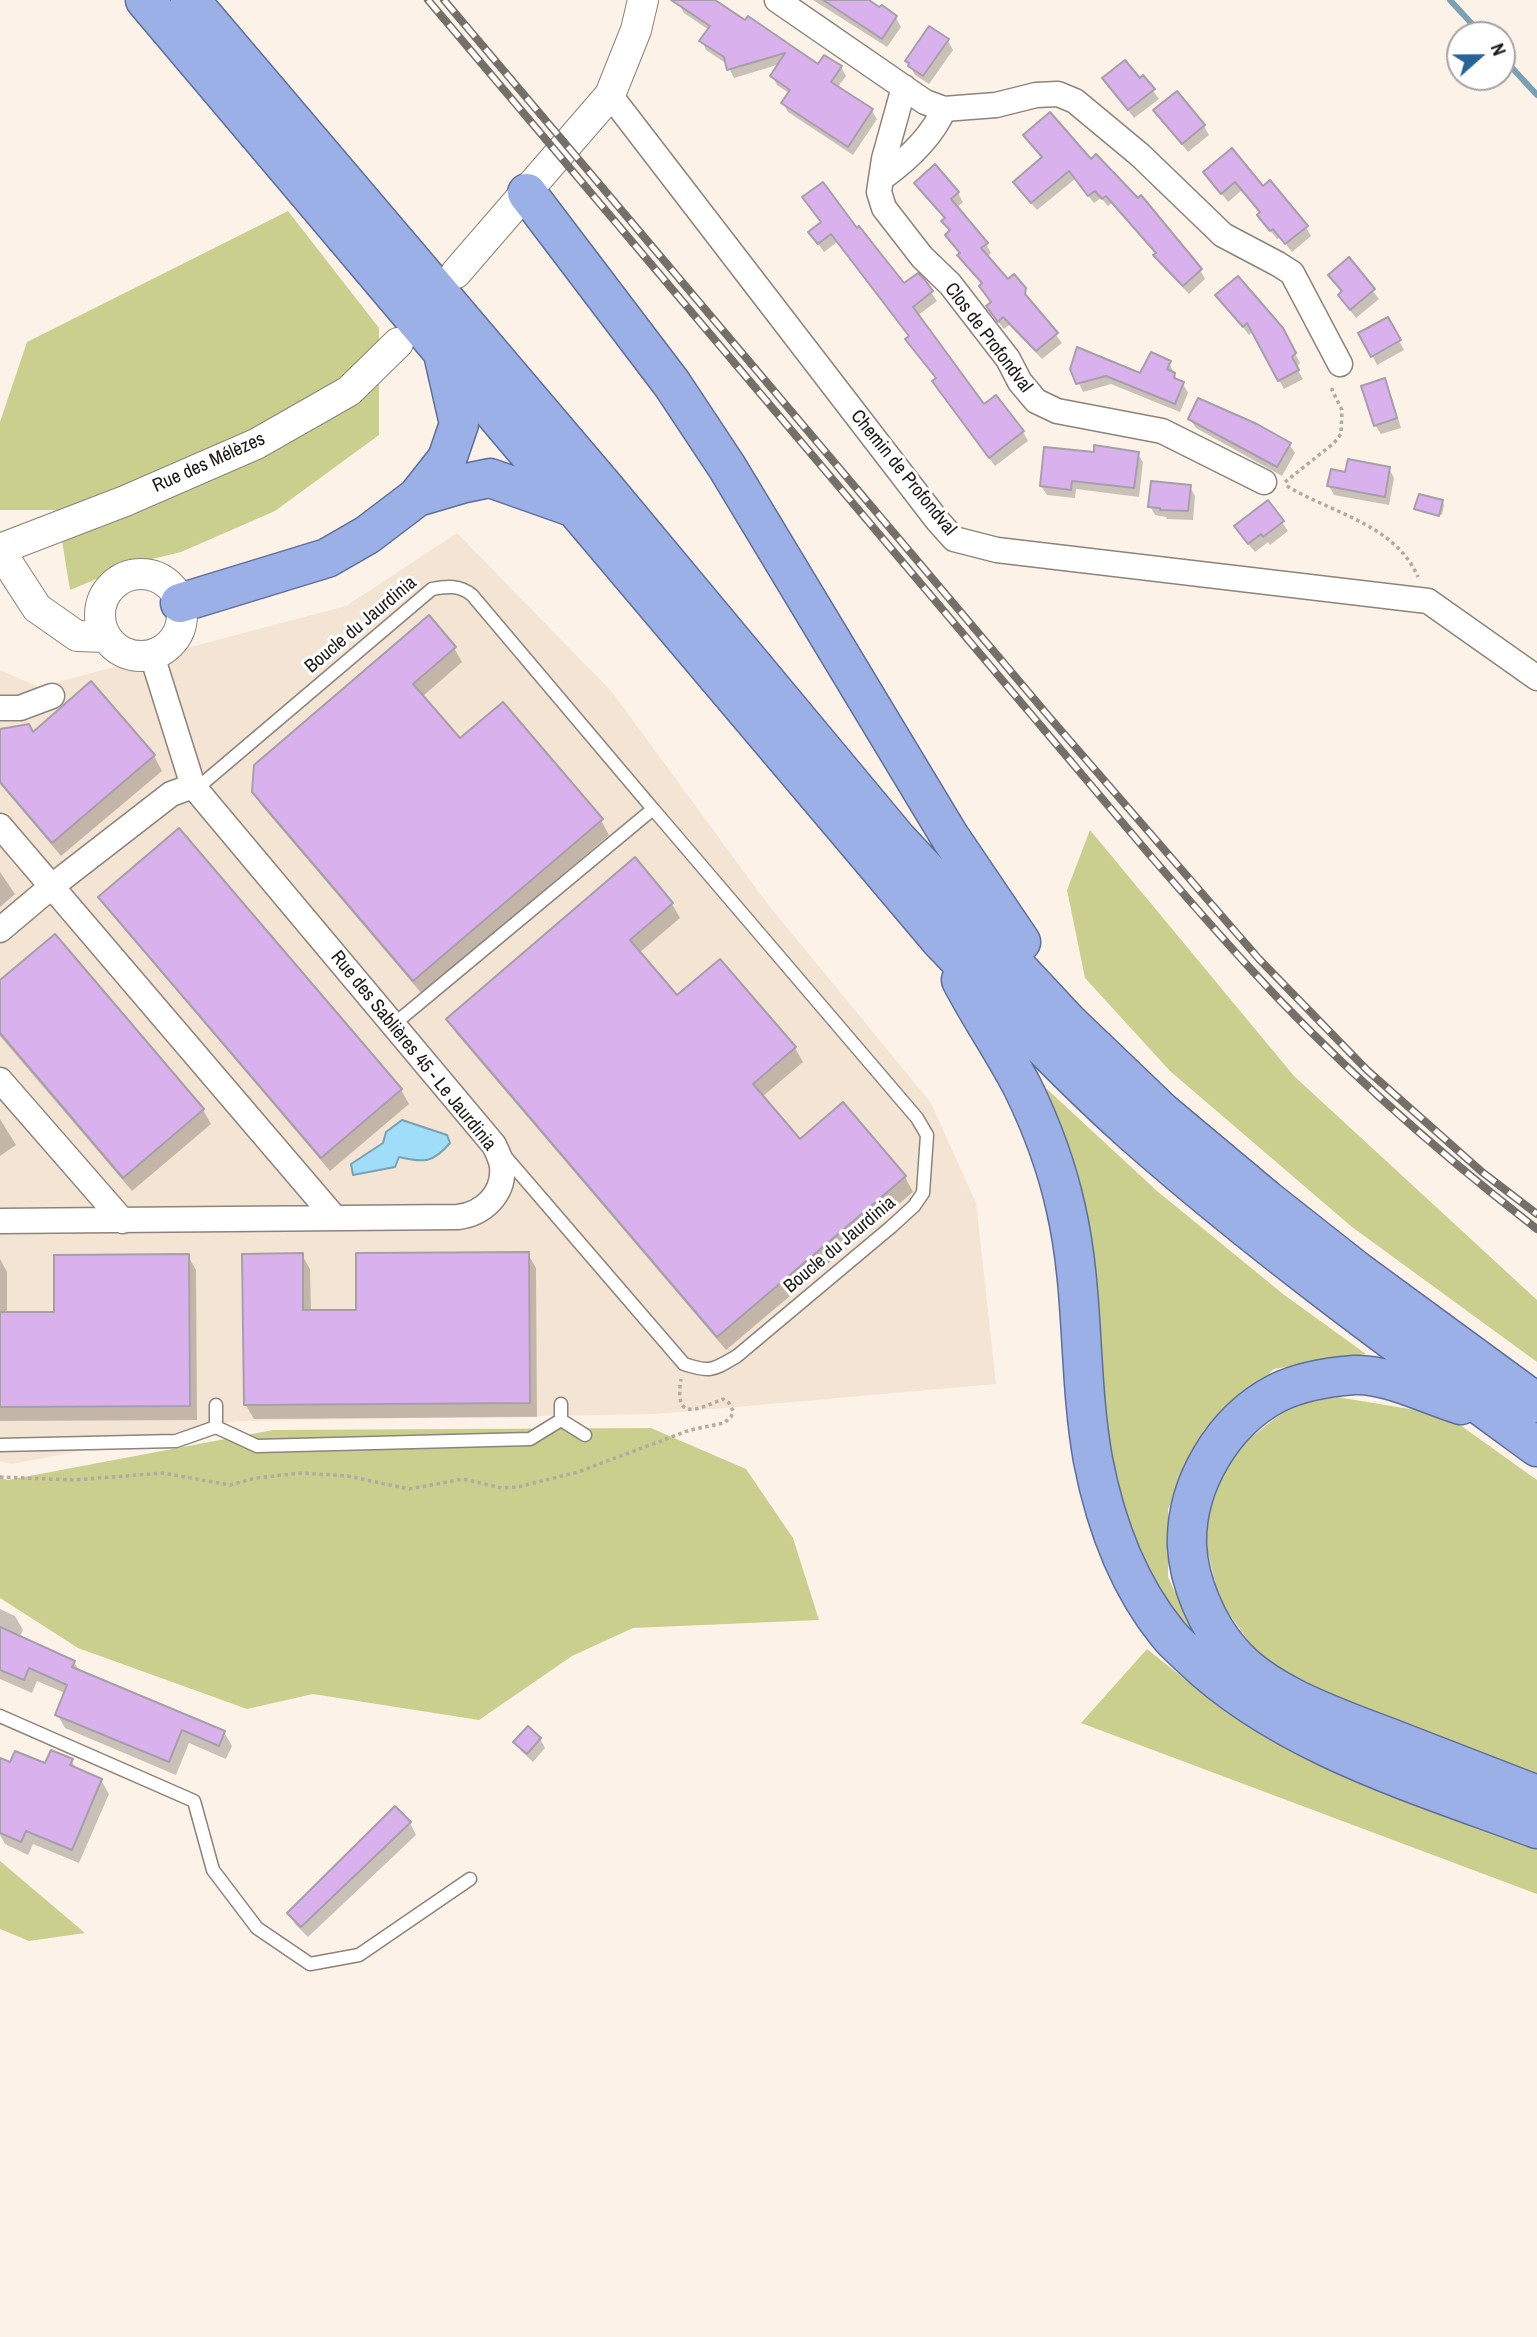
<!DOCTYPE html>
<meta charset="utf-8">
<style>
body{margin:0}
#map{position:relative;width:1537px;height:2337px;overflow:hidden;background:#fcf2e7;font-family:"Archivo Narrow",sans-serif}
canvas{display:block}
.north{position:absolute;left:1446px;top:21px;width:70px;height:70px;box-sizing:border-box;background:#fff;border:2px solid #a5a3a2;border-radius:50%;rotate:69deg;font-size:19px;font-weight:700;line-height:28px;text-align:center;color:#1d1a16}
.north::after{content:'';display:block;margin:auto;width:24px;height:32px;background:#276299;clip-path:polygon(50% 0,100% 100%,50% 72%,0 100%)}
</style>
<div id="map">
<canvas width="1537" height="2337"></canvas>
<div class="north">N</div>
</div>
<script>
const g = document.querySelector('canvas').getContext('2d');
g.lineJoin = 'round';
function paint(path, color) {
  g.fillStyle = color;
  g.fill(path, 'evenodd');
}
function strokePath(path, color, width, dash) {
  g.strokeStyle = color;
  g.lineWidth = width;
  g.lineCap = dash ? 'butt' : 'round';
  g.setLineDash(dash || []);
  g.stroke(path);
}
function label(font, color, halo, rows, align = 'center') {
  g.font = font + ' "Archivo Narrow",sans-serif';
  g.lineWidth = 6;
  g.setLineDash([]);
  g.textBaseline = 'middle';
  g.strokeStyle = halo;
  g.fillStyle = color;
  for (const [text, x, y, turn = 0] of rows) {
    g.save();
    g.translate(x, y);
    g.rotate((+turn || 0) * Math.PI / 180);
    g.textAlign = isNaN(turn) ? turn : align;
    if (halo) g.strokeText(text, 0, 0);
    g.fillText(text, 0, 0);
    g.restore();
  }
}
const built = new Path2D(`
 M 457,533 L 612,692 L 766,902 L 931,1103 L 976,1203 L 996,1384 L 656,1414 L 237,1421 L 12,1464 L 0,1461 L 0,670 L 39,687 L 346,606 Z`);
const green = new Path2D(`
 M 288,211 L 379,328 L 379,435 L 275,511 L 181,552 L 132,564 L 70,590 L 57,510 L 0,510 L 0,422 L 27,342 Z
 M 1090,830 L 1294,1076 L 1537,1300 L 1537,1362 L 1352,1227 L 1170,1071 L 1085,978 L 1067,890 Z
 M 1035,1078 L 1157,1191 L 1283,1294 L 1366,1354 L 1274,1369 L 1204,1430 L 1168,1509 L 1168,1577 L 1200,1647 L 1148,1574 L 1115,1495 Z
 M 1337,1397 L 1446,1415 L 1537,1480 L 1537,1778 L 1372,1714 L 1262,1660 L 1220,1601 L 1203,1533 L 1226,1457 L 1291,1406 Z
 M 651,1428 L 746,1469 L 793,1538 L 819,1620 L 633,1628 L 572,1656 L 479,1720 L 313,1694 L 247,1709 L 78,1648 L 0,1598 L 0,1478 L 8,1480 L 273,1430 Z
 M 1147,1649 L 1227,1713 L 1423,1806 L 1537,1847 L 1537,1894 L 1081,1723 Z
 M 0,1861 L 85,1933 L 29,1941 L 0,1929 Z`);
const water = new Path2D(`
 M 402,1120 L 447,1135 L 450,1143 C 433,1163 424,1163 399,1157 L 395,1167 L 353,1175 L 351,1164 L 383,1143 L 386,1132 Z`);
const shadow = new Path2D(`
 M 682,0 L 713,0 L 818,66 L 824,57 L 841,67 L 846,76 L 837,88 L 872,111 L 877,119 L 853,155 L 788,112 L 783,103 L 790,94 L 777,85 L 772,76 L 780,64 L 734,78 L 727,64 L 706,50 L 702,41 L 709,30 L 684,13 L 679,4 Z
 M 813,0 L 866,0 L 896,18 L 901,27 L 887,47 Z
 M 929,28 L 948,41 L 953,50 L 929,84 L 915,75 L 907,61 Z
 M 1104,78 L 1139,80 L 1143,78 L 1159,99 L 1134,118 Z
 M 1155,111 L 1204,126 L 1209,135 L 1188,152 Z
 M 1025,135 L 1090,161 L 1200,270 L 1205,279 L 1189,294 L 1160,264 L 1156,254 L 1112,203 L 1108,206 L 1101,198 L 1094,203 L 1075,179 L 1037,210 L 1020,190 L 1043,158 Z
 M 1205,172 L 1263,188 L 1306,227 L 1311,236 L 1292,252 L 1280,237 L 1277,239 L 1265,224 L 1261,214 L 1242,190 L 1228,202 Z
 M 916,183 L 958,193 L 963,202 L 956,208 L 986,244 L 991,253 L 987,257 L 1008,281 L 1024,289 L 1030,302 L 1062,343 L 1042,359 L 1009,325 L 1004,329 L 993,315 L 992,303 L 983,285 L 965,264 L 961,254 L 947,235 L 950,232 L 943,222 L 946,220 Z
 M 856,230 L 904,286 L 923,281 L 937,301 L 917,316 L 984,407 L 996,398 L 1023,432 L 1028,441 L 995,466 L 939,391 L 934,382 L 937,379 L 913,348 L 910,338 L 837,242 L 824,252 L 810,232 Z
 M 1349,260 L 1379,299 L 1356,318 L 1345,304 L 1340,295 L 1343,293 L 1330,275 Z
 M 1218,295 L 1282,329 L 1300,363 L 1296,367 L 1303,379 L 1284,389 L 1253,331 L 1249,335 Z
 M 1388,319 L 1404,350 L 1377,365 L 1361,333 Z
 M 1169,362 L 1178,382 L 1183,384 L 1188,393 L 1180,412 L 1111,384 L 1083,392 L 1072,369 L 1141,375 Z
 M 1384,380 L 1389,389 L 1401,428 L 1381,434 L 1375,425 Z
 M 1190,419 L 1289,444 L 1295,453 L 1282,476 L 1196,428 Z
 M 1137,453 L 1143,462 L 1139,497 L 1076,489 L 1075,498 L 1047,495 L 1041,486 L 1095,454 Z
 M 1389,468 L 1394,478 L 1389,505 L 1334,495 L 1329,486 Z
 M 1190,487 L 1195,496 L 1193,520 L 1167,519 L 1166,517 L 1155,515 L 1150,506 Z
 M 1420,496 L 1442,501 L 1444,505 L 1442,515 L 1417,508 L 1417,510 L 1416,509 Z
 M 1267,502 L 1288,531 L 1270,545 L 1268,542 L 1255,552 L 1241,535 Z
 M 454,648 L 462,662 L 422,697 L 459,741 L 502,704 L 601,820 L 609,835 L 422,994 L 262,806 L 254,791 Z
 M 91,684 L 154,756 L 162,771 L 61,856 L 0,784 L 0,731 L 33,734 Z
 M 0,872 L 15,894 L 0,907 Z
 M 100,897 L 401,1090 L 409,1104 L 330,1171 L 109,911 Z
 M 672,904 L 680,918 L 639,953 L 677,997 L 795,1048 L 803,1062 L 762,1097 L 800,1141 L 843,1105 L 905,1177 L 913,1192 L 726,1350 L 456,1033 L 448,1019 Z
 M 0,983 L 203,1110 L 211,1124 L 132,1191 L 0,1036 Z
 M 0,1119 L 16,1145 L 0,1156 Z
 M 528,1254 L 536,1268 L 537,1417 L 254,1419 L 245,1404 L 302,1255 L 310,1269 L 311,1312 L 358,1311 Z
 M 188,1256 L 196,1270 L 197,1420 L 0,1421 L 0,1259 L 7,1272 L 7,1314 L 56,1314 Z
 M 0,1609 L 15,1616 L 23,1630 L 19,1638 L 74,1662 L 80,1672 L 224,1732 L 232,1746 L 226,1759 L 189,1743 L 176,1775 L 65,1728 L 57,1714 L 65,1693 L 37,1681 L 32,1693 L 0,1679 Z
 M 528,1728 L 540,1739 L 545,1748 L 533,1762 L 521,1751 L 516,1742 Z
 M 0,1759 L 11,1764 L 46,1766 L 71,1760 L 77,1770 L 101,1780 L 109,1794 L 79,1863 L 33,1844 L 28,1855 L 5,1844 L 0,1835 Z
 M 395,1809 L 410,1823 L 416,1835 L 308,1937 L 295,1924 L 289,1913 Z`);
const stream = new Path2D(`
 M 1450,0 L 1482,35
 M 1502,57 L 1537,95`);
const building = new Path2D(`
 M 671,0 L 715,0 L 745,20 L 748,16 L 818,64 L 824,55 L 842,66 L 831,82 L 873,109 L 848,147 L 781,103 L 790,90 L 770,76 L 785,53 L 727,70 L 724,57 L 699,41 L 710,26 Z
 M 823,0 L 869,0 L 879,7 L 882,5 L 897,16 L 882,39 Z
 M 929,26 L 949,39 L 923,76 L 908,66 L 909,63 L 905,61 Z
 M 1125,60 L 1140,78 L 1143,75 L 1155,89 L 1128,110 L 1102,78 Z
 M 1177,91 L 1205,125 L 1182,144 L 1153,110 Z
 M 1050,112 L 1091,159 L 1096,154 L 1138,198 L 1141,195 L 1202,269 L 1183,286 L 1153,255 L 1156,253 L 1106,196 L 1102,199 L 1095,191 L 1088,196 L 1069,171 L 1031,203 L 1013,182 L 1042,157 L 1023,135 Z
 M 1232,148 L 1263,186 L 1270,180 L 1308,226 L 1285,244 L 1273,229 L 1270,231 L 1257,215 L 1260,212 L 1235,182 L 1221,194 L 1203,172 Z
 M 935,164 L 959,192 L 951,199 L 988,243 L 981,248 L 1008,279 L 1014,274 L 1026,288 L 1025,294 L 1058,333 L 1036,351 L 1003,317 L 998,322 L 986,306 L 991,302 L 979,286 L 982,283 L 957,255 L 960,253 L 945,235 L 950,230 L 941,221 L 945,218 L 914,183 Z
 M 823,182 L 857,228 L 859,226 L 904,283 L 918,273 L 925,280 L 933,291 L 913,307 L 984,404 L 996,395 L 1024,431 L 989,458 L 932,381 L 936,378 L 905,339 L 909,336 L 831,234 L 818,244 L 808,232 L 821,222 L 802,197 Z
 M 1349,257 L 1375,289 L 1350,310 L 1338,295 L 1342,291 L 1328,275 Z
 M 1238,276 L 1283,328 L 1296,353 L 1292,357 L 1299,370 L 1278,381 L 1247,323 L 1243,327 L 1215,295 Z
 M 1388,317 L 1401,340 L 1371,357 L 1358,333 Z
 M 1077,347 L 1140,373 L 1151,352 L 1171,361 L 1167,369 L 1175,373 L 1174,378 L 1184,382 L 1175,404 L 1106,376 L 1076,384 L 1070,369 Z
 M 1385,378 L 1397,418 L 1374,426 L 1361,386 Z
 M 1198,398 L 1257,424 L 1291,443 L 1277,467 L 1188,419 Z
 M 1094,445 L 1139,452 L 1134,488 L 1072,481 L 1071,490 L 1040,486 L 1044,447 L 1094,452 Z
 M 1348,459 L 1390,467 L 1385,497 L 1327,486 L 1331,469 L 1345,472 Z
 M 1151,481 L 1191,485 L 1188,511 L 1160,510 L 1160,508 L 1148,507 Z
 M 1419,494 L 1443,500 L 1439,516 L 1414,509 Z
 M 1268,500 L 1284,521 L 1263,537 L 1261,534 L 1248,544 L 1234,526 Z
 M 429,615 L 456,647 L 413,684 L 460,738 L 503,702 L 603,819 L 413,981 L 252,792 L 254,765 Z
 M 91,681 L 155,755 L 52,843 L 0,782 L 0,729 L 29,724 L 33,732 Z
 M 179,828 L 402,1089 L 321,1158 L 98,897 Z
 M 635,857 L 673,903 L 630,940 L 677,995 L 720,959 L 796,1047 L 753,1084 L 800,1139 L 843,1102 L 906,1176 L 717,1337 L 446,1019 Z
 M 55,934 L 204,1109 L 123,1178 L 0,1033 L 0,980 Z
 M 529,1252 L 530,1403 L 244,1405 L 242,1254 L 303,1253 L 303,1310 L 356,1310 L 356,1253 Z
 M 189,1254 L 190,1406 L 0,1407 L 0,1312 L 54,1312 L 54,1255 Z
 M 0,1627 L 75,1661 L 72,1667 L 225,1731 L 219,1746 L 182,1730 L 169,1762 L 55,1715 L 67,1685 L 29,1668 L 24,1680 L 0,1670 Z
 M 528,1726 L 541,1738 L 527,1754 L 513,1742 Z
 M 51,1750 L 73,1759 L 70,1765 L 102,1779 L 72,1850 L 26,1831 L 21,1842 L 0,1833 L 0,1758 L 10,1762 L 15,1751 L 45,1763 Z
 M 395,1806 L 411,1822 L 301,1927 L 287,1913 Z`);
const path = new Path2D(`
 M 1285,482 L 1334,443 L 1341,434 L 1342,410 L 1332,390 L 1334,385
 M 1287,486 C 1331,513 1395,524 1418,577
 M 0,1477 L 74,1480 L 163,1473 L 230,1485 L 256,1478 L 301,1473 L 348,1476 L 409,1489 L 463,1479 L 502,1488 L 518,1487 L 578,1472 L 690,1430 L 724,1423 L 731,1417 L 733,1411 L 729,1403 L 723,1399 C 696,1410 674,1422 681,1379`);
const service = new Path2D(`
 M 195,790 L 432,589 C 447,586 460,585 472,595 L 653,809 L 393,1025
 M 504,1155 L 684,1364 C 711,1373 713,1370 737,1356 L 891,1227 L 914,1206 L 923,1193 L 927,1135 L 917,1118 L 653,809
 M 561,1404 L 561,1420
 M 216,1405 L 216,1427
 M 561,1420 L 585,1435
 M 0,1445 L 176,1441 L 216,1427 L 257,1446 L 530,1439 L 561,1420
 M 0,1716 L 194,1801 L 213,1870 L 257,1928 L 310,1964 L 359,1955 L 470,1879`);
const minor = new Path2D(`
 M 777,0 L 925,102 L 944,109 L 996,105 L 1036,95 L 1058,94 L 1075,101 L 1140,155 L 1223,235 L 1278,264 L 1292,273 L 1340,364
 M 904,87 L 884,159 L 879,192 L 884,208 L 922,257 L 950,284 L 1008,359 L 1020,382 L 1036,401 L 1057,411 L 1162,431 L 1264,482
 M 610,95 L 937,520 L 954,539 L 997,550 L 1428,601 L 1537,678
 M 882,178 C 907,160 932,137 944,109
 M 0,708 L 20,708 L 52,696
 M 0,826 L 335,1218
 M 0,930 L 51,887 L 171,794 L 193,786
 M 0,1080 L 123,1221
 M 0,1221 L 458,1217 C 483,1214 505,1194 502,1166 C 501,1159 497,1151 494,1145 L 193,786 L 155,665 L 155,654`);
const tertiary = new Path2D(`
 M 456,273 L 610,95 L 636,30 L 643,0
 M 0,549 L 125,501 L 256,444 L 349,391 L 398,343
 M 0,551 L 37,608 L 77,636 L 106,637
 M100 615a41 41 0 1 1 82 0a41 41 0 1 1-82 0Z`);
const trunk = new Path2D(`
 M 145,0 L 941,941 C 1004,1006 1065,1072 1132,1132 C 1260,1245 1399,1346 1537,1447
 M 190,0 L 604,487 L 898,840 L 1068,1022 L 1162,1112 L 1267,1200 L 1357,1271 L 1537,1403
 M 527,193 L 672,384 L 727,467 L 950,837 L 1021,942
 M 417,497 L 461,484 L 490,478 L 575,508
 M 180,603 L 327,558 L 367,535 L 417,497 L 447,459 L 459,424 L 444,358
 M 961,980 C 980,1017 1004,1051 1023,1088 C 1041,1125 1057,1168 1066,1209 C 1085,1292 1078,1377 1093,1460 C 1105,1522 1128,1585 1168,1634 C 1175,1643 1184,1650 1192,1658 C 1284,1746 1420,1785 1537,1829
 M 1461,1405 C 1431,1396 1385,1373 1354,1375 C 1329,1377 1301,1381 1277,1393 C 1223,1421 1185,1485 1187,1546 C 1189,1582 1207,1625 1231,1652 C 1267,1696 1347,1721 1398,1741 C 1445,1759 1491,1777 1537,1795`);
const rail = new Path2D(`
 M 428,0 L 1149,854 C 1181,891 1214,929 1247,965 C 1335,1062 1434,1149 1537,1229
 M 444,0 L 1051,719 L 1259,959 L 1367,1070 L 1482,1172 L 1537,1214`);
const streetNames = [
 ["Clos de Profondval",988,338,53],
 ["Rue des Mélèzes",209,463,-24],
 ["Chemin de Profondval",903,473,51],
 ["Boucle du Jaurdinia",361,625,-40],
 ["Rue des Sablières 45 - Le Jaurdinia",413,1051,51],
 ["Boucle du Jaurdinia",840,1245,-40]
];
paint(built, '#f4e4d4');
paint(green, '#cbcf8d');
paint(water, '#9fddf8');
strokePath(water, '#78a2b4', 2);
paint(shadow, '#0003');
strokePath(stream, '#78a2b4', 6);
paint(building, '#d9b2ed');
strokePath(building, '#a69faa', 2);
strokePath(service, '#8c837a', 15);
strokePath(minor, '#8c837a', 27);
strokePath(tertiary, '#8c837a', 32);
strokePath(trunk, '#5d6f99', 41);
strokePath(path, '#b2aba2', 3.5, [3.5, 3.5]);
strokePath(service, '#fff', 12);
strokePath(minor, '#fff', 24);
strokePath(tertiary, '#fff', 30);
strokePath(trunk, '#9ab0e6', 38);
strokePath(rail, '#746f68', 8);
strokePath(rail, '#fff', 5, [16]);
label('19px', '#1d1a16', '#fff', streetNames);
</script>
